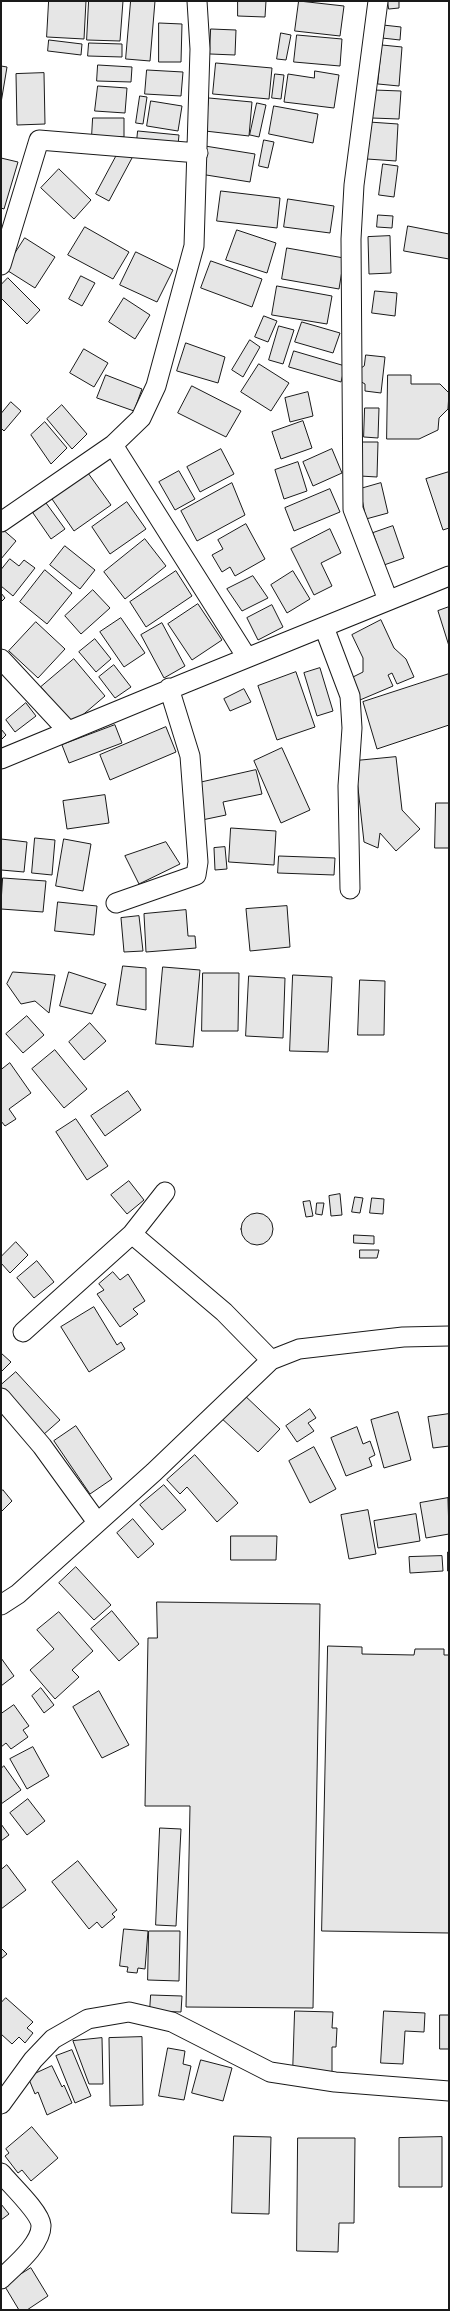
<!DOCTYPE html>
<style>
body{margin:0}
#map{position:relative;width:450px;height:2311px;overflow:hidden;background:#fff;font-family:"Titillium Web",sans-serif}
canvas{display:block}
.frame{position:absolute;inset:0;border:2px solid #1a1a1a;pointer-events:none}
</style>
<div id="map">
<canvas width="450" height="2311"></canvas>
<div class="frame"></div>
</div>
<script>
const g = document.querySelector('canvas').getContext('2d');
g.lineJoin = 'round';
function paint(path, color) {
  g.fillStyle = color;
  g.fill(path, 'evenodd');
}
function strokePath(path, color, width, dash) {
  g.strokeStyle = color;
  g.lineWidth = width;
  g.lineCap = dash ? 'butt' : 'round';
  g.setLineDash(dash || []);
  g.stroke(path);
}
const building = new Path2D(`
 M 49,1 L 86,1 L 84,39 L 47,37 Z
 M 89,1 L 123,1 L 120,41 L 87,40 Z
 M 131,1 L 155,1 L 150,61 L 126,59 Z
 M 238,1 L 266,1 L 265,17 L 238,16 Z
 M 299,1 L 344,6 L 340,36 L 295,31 Z
 M 388,1 L 399,1 L 399,8 L 389,9 Z
 M 159,23 L 182,24 L 181,62 L 159,62 Z
 M 383,25 L 401,27 L 400,40 L 382,38 Z
 M 211,29 L 236,30 L 235,55 L 210,54 Z
 M 281,33 L 291,35 L 286,60 L 277,59 Z
 M 297,35 L 342,39 L 340,66 L 294,62 Z
 M 49,40 L 82,44 L 81,55 L 48,51 Z
 M 89,43 L 122,44 L 122,57 L 88,56 Z
 M 382,45 L 402,47 L 399,86 L 378,84 Z
 M 216,63 L 272,68 L 269,99 L 213,94 Z
 M 98,65 L 132,67 L 131,82 L 97,81 Z
 M 1,66 L 7,67 L 1,103 Z
 M 147,70 L 183,72 L 181,96 L 145,94 Z
 M 315,71 L 339,75 L 334,108 L 284,102 L 288,74 L 314,78 Z
 M 44,73 L 45,124 L 17,125 L 16,74 Z
 M 275,74 L 284,75 L 281,99 L 272,98 Z
 M 98,86 L 127,88 L 125,113 L 95,111 Z
 M 374,90 L 401,91 L 399,119 L 372,118 Z
 M 140,96 L 147,97 L 143,124 L 136,123 Z
 M 209,98 L 252,102 L 249,136 L 205,131 Z
 M 151,101 L 182,106 L 178,131 L 147,126 Z
 M 257,103 L 266,105 L 259,137 L 250,135 Z
 M 274,106 L 318,114 L 313,143 L 269,134 Z
 M 93,118 L 124,118 L 124,137 L 92,136 Z
 M 369,122 L 398,124 L 396,161 L 367,159 Z
 M 138,131 L 179,135 L 178,145 L 137,141 Z
 M 264,140 L 274,142 L 268,168 L 259,166 Z
 M 205,146 L 255,154 L 250,182 L 200,174 Z
 M 119,151 L 132,158 L 109,201 L 96,194 Z
 M 1,158 L 18,162 L 4,209 L 1,208 Z
 M 383,164 L 398,166 L 394,197 L 379,195 Z
 M 59,169 L 91,200 L 74,219 L 41,188 Z
 M 221,191 L 280,198 L 277,228 L 217,221 Z
 M 288,199 L 334,206 L 330,233 L 284,227 Z
 M 378,215 L 393,216 L 392,228 L 377,227 Z
 M 408,226 L 449,234 L 449,259 L 404,251 Z
 M 85,227 L 129,252 L 113,279 L 68,255 Z
 M 237,230 L 276,243 L 267,273 L 226,260 Z
 M 390,236 L 391,273 L 369,274 L 368,237 Z
 M 25,238 L 55,257 L 35,288 L 5,269 Z
 M 287,248 L 344,258 L 339,289 L 282,279 Z
 M 136,252 L 173,270 L 157,302 L 120,285 Z
 M 211,261 L 262,279 L 252,307 L 201,288 Z
 M 81,276 L 95,283 L 82,306 L 69,299 Z
 M 8,278 L 40,310 L 27,324 L 1,298 L 1,285 Z
 M 277,286 L 332,296 L 327,324 L 272,315 Z
 M 375,291 L 397,293 L 395,316 L 372,313 Z
 M 124,298 L 150,315 L 135,339 L 109,322 Z
 M 264,316 L 277,321 L 268,342 L 255,337 Z
 M 302,322 L 340,333 L 333,353 L 295,342 Z
 M 279,326 L 294,330 L 283,364 L 269,360 Z
 M 250,340 L 260,347 L 243,377 L 232,370 Z
 M 186,343 L 225,357 L 218,383 L 177,371 Z
 M 84,349 L 108,363 L 94,387 L 70,373 Z
 M 294,351 L 345,366 L 341,382 L 289,367 Z
 M 366,355 L 385,357 L 381,393 L 365,391 L 365,384 L 358,380 L 361,368 L 364,366 Z
 M 259,364 L 289,383 L 271,411 L 241,392 Z
 M 106,375 L 142,389 L 134,411 L 97,398 Z
 M 388,375 L 411,375 L 411,384 L 440,384 L 449,393 L 448,409 L 439,418 L 438,430 L 419,439 L 387,439 Z
 M 192,386 L 241,411 L 226,437 L 178,413 Z
 M 308,392 L 313,416 L 290,422 L 285,398 Z
 M 11,402 L 21,411 L 4,431 L 1,428 L 1,414 Z
 M 62,405 L 87,434 L 72,449 L 47,419 Z
 M 365,408 L 379,408 L 378,438 L 364,437 Z
 M 303,421 L 312,448 L 281,459 L 272,432 Z
 M 45,422 L 67,448 L 51,464 L 31,435 Z
 M 361,442 L 378,442 L 377,477 L 360,476 Z
 M 221,449 L 234,474 L 200,492 L 187,467 Z
 M 332,449 L 342,473 L 313,486 L 303,462 Z
 M 298,462 L 307,491 L 284,499 L 275,470 Z
 M 179,471 L 195,499 L 175,510 L 159,482 Z
 M 449,472 L 449,528 L 443,530 L 426,479 Z
 M 88,473 L 111,505 L 74,531 L 52,499 Z
 M 232,483 L 245,515 L 197,541 L 181,511 Z
 M 381,483 L 388,513 L 366,519 L 360,489 Z
 M 330,489 L 340,512 L 294,531 L 285,508 Z
 M 127,502 L 146,529 L 110,554 L 92,527 Z
 M 46,503 L 65,529 L 51,539 L 33,513 Z
 M 246,524 L 265,559 L 235,576 L 230,567 L 222,572 L 212,555 L 223,549 L 218,540 Z
 M 393,526 L 404,558 L 384,565 L 373,533 Z
 M 1,528 L 16,541 L 1,559 Z
 M 330,529 L 341,553 L 321,563 L 332,586 L 314,595 L 291,549 Z
 M 145,539 L 166,566 L 125,599 L 104,572 Z
 M 65,546 L 95,570 L 80,589 L 50,565 Z
 M 10,559 L 19,566 L 24,560 L 35,568 L 13,596 L 1,586 L 1,570 Z
 M 45,570 L 72,593 L 47,624 L 20,602 Z
 M 176,571 L 192,596 L 146,627 L 130,602 Z
 M 293,571 L 310,599 L 287,613 L 271,585 Z
 M 253,576 L 268,598 L 242,611 L 227,589 Z
 M 93,590 L 110,608 L 81,634 L 65,616 Z
 M 1,593 L 5,598 L 1,602 Z
 M 198,604 L 222,640 L 192,660 L 168,624 Z
 M 272,605 L 283,627 L 258,640 L 247,618 Z
 M 449,607 L 449,646 L 438,611 Z
 M 121,618 L 145,653 L 124,667 L 100,632 Z
 M 381,620 L 394,648 L 406,659 L 414,677 L 397,684 L 392,673 L 388,675 L 393,686 L 360,700 L 351,678 L 363,672 L 363,658 L 352,635 Z
 M 36,622 L 65,649 L 38,678 L 9,651 Z
 M 162,623 L 185,666 L 164,678 L 141,635 Z
 M 95,639 L 111,659 L 96,672 L 79,652 Z
 M 74,659 L 105,696 L 72,724 L 41,687 Z
 M 114,665 L 131,687 L 115,698 L 99,677 Z
 M 320,668 L 333,711 L 317,716 L 304,673 Z
 M 296,672 L 315,727 L 277,740 L 258,686 Z
 M 449,674 L 449,725 L 377,749 L 363,702 Z
 M 244,689 L 251,702 L 230,711 L 224,699 Z
 M 26,703 L 36,716 L 15,732 L 6,720 Z
 M 115,725 L 122,743 L 69,763 L 62,745 Z
 M 166,727 L 176,752 L 110,780 L 100,755 Z
 M 1,729 L 6,735 L 1,740 Z
 M 282,748 L 310,810 L 281,823 L 254,761 Z
 M 396,757 L 402,810 L 420,829 L 396,851 L 380,833 L 378,848 L 364,842 L 355,761 Z
 M 256,770 L 262,794 L 223,802 L 226,815 L 202,820 L 194,784 Z
 M 105,795 L 109,823 L 67,829 L 63,801 Z
 M 436,803 L 449,803 L 449,848 L 435,848 Z
 M 231,828 L 276,831 L 274,865 L 229,862 Z
 M 35,838 L 55,840 L 52,875 L 32,873 Z
 M 1,839 L 27,842 L 24,872 L 1,870 Z
 M 64,839 L 91,844 L 83,891 L 56,886 Z
 M 166,842 L 180,864 L 139,884 L 125,856 Z
 M 225,847 L 227,869 L 215,870 L 214,848 Z
 M 279,856 L 335,858 L 334,875 L 278,873 Z
 M 3,878 L 46,881 L 43,912 L 1,909 Z
 M 58,902 L 97,906 L 94,935 L 55,931 Z
 M 287,906 L 290,947 L 250,951 L 246,909 Z
 M 186,910 L 188,936 L 195,936 L 196,948 L 146,952 L 144,914 Z
 M 139,916 L 143,951 L 124,952 L 121,918 Z
 M 123,966 L 146,968 L 146,1010 L 117,1005 Z
 M 163,967 L 200,970 L 193,1047 L 156,1044 Z
 M 13,972 L 55,975 L 49,1013 L 35,1001 L 21,1004 L 7,984 Z
 M 69,972 L 106,984 L 92,1014 L 60,1006 Z
 M 203,973 L 239,973 L 238,1031 L 202,1031 Z
 M 293,975 L 332,977 L 328,1052 L 290,1051 Z
 M 249,976 L 285,978 L 283,1038 L 246,1036 Z
 M 360,980 L 385,981 L 384,1035 L 358,1035 Z
 M 27,1016 L 44,1035 L 23,1053 L 6,1034 Z
 M 90,1023 L 106,1041 L 84,1060 L 69,1042 Z
 M 55,1050 L 87,1089 L 64,1108 L 32,1069 Z
 M 10,1063 L 31,1093 L 9,1109 L 16,1119 L 5,1126 L 1,1121 L 1,1070 Z
 M 128,1091 L 141,1110 L 105,1136 L 91,1116 Z
 M 76,1119 L 108,1166 L 87,1180 L 56,1132 Z
 M 129,1181 L 144,1200 L 127,1214 L 111,1195 Z
 M 340,1194 L 342,1215 L 331,1216 L 329,1196 Z
 M 355,1197 L 363,1198 L 360,1213 L 352,1212 Z
 M 372,1198 L 384,1199 L 383,1214 L 370,1213 Z
 M 310,1201 L 313,1216 L 306,1217 L 303,1202 Z
 M 317,1203 L 324,1203 L 322,1215 L 316,1214 Z
 M241 1229a16 16 0 1 1 32 0a16 16 0 1 1-32 0Z
 M 354,1235 L 374,1236 L 374,1244 L 354,1243 Z
 M 16,1242 L 28,1255 L 10,1273 L 1,1263 L 1,1257 Z
 M 360,1250 L 379,1250 L 377,1258 L 360,1258 Z
 M 37,1261 L 54,1282 L 34,1298 L 17,1278 Z
 M 113,1272 L 120,1280 L 128,1274 L 145,1301 L 133,1309 L 138,1314 L 120,1327 L 97,1294 L 104,1290 L 99,1284 Z
 M 94,1307 L 117,1345 L 121,1342 L 125,1349 L 89,1372 L 61,1327 Z
 M 1,1353 L 11,1362 L 1,1372 Z
 M 16,1372 L 60,1420 L 43,1435 L 1,1389 L 1,1385 Z
 M 241,1392 L 280,1429 L 258,1452 L 219,1416 Z
 M 310,1409 L 316,1418 L 308,1423 L 314,1431 L 297,1442 L 286,1426 Z
 M 398,1412 L 411,1460 L 384,1468 L 371,1420 Z
 M 449,1414 L 449,1446 L 433,1448 L 428,1417 Z
 M 76,1426 L 112,1479 L 90,1494 L 54,1441 Z
 M 357,1427 L 363,1444 L 370,1441 L 375,1455 L 369,1458 L 372,1466 L 346,1476 L 331,1438 Z
 M 314,1447 L 336,1489 L 310,1503 L 289,1461 Z
 M 195,1455 L 238,1503 L 217,1522 L 187,1487 L 180,1494 L 167,1480 Z
 M 164,1485 L 186,1510 L 162,1530 L 140,1505 Z
 M 3,1490 L 12,1501 L 1,1512 L 1,1492 Z
 M 448,1498 L 449,1534 L 426,1538 L 420,1503 Z
 M 368,1510 L 376,1554 L 349,1559 L 341,1515 Z
 M 416,1514 L 420,1541 L 378,1548 L 374,1521 Z
 M 133,1519 L 154,1544 L 138,1558 L 117,1533 Z
 M 231,1536 L 277,1536 L 276,1560 L 231,1560 Z
 M 448,1552 L 449,1552 L 449,1571 L 448,1571 Z
 M 442,1556 L 443,1571 L 410,1573 L 409,1557 Z
 M 76,1567 L 111,1605 L 94,1620 L 59,1583 Z
 M 157,1602 L 320,1604 L 313,2008 L 186,2007 L 190,1806 L 145,1806 L 148,1638 L 157,1638 Z
 M 112,1611 L 139,1644 L 119,1661 L 91,1629 Z
 M 59,1612 L 93,1651 L 72,1670 L 79,1677 L 55,1699 L 30,1670 L 54,1649 L 37,1630 Z
 M 328,1646 L 362,1647 L 362,1654 L 414,1655 L 415,1649 L 444,1649 L 444,1655 L 449,1655 L 449,1933 L 322,1931 Z
 M 1,1658 L 14,1676 L 1,1686 Z
 M 41,1688 L 54,1705 L 44,1713 L 32,1696 Z
 M 99,1691 L 129,1745 L 102,1758 L 73,1707 Z
 M 14,1705 L 29,1726 L 23,1730 L 28,1737 L 11,1749 L 6,1743 L 1,1747 L 1,1714 Z
 M 33,1747 L 49,1776 L 27,1789 L 10,1759 Z
 M 4,1766 L 21,1790 L 1,1804 L 1,1769 Z
 M 28,1799 L 45,1821 L 27,1835 L 10,1813 Z
 M 1,1824 L 9,1835 L 1,1841 Z
 M 160,1828 L 181,1829 L 176,1926 L 156,1925 Z
 M 78,1861 L 117,1910 L 112,1914 L 115,1917 L 102,1928 L 97,1922 L 89,1929 L 52,1882 Z
 M 7,1865 L 26,1890 L 1,1909 L 1,1870 Z
 M 124,1929 L 148,1931 L 145,1969 L 138,1968 L 137,1973 L 127,1972 L 128,1967 L 120,1966 Z
 M 149,1931 L 180,1931 L 179,1981 L 148,1980 Z
 M 1,1948 L 7,1954 L 1,1959 Z
 M 151,1995 L 182,1996 L 181,2012 L 150,2011 Z
 M 6,1998 L 33,2022 L 27,2028 L 33,2033 L 25,2043 L 19,2037 L 12,2044 L 1,2034 L 1,2003 Z
 M 295,2011 L 333,2012 L 332,2028 L 337,2028 L 336,2047 L 332,2047 L 332,2074 L 293,2073 Z
 M 384,2011 L 425,2013 L 424,2032 L 405,2031 L 403,2064 L 381,2063 Z
 M 440,2015 L 449,2015 L 449,2049 L 440,2049 Z
 M 142,2037 L 143,2105 L 110,2106 L 109,2038 Z
 M 102,2038 L 103,2084 L 89,2084 L 73,2041 Z
 M 168,2048 L 185,2051 L 183,2064 L 191,2066 L 184,2100 L 159,2096 Z
 M 72,2050 L 91,2096 L 75,2103 L 56,2056 Z
 M 201,2060 L 232,2068 L 223,2101 L 192,2093 Z
 M 52,2066 L 62,2087 L 64,2085 L 72,2103 L 47,2115 L 38,2092 L 35,2094 L 28,2077 Z
 M 32,2127 L 58,2158 L 31,2181 L 22,2170 L 18,2173 L 5,2156 L 9,2153 L 6,2149 Z
 M 234,2136 L 271,2137 L 269,2214 L 232,2213 Z
 M 442,2137 L 442,2187 L 399,2187 L 399,2138 Z
 M 298,2138 L 355,2138 L 354,2223 L 339,2223 L 338,2252 L 297,2251 Z
 M 1,2204 L 9,2214 L 1,2220 Z
 M 31,2268 L 48,2296 L 27,2310 L 19,2310 L 4,2285 Z`);
const minor = new Path2D(`
 M 378,1 L 354,185 L 351,239 L 353,509 L 388,600
 M 1,265 L 39,140 L 198,153
 M 113,445 L 246,656
 M 1,522 L 113,445 L 141,418 L 156,386 L 194,246 L 200,49 L 197,1
 M 324,627 L 350,696 L 352,728 L 348,786 L 350,889
 M 1,659 L 68,731
 M 1,759 C 150,697 299,636 449,576
 M 116,903 L 196,875 L 198,862 L 190,756 L 169,688
 M 132,1234 L 224,1312 L 271,1360
 M 23,1332 L 132,1234 L 165,1192
 M 1,1398 L 42,1446 L 97,1522
 M 1,1605 L 18,1594 L 154,1472 L 271,1360 L 299,1349 L 403,1337 L 449,1336
 M 1,2104 L 33,2060 L 53,2039 L 88,2019 L 129,2012 L 172,2022 L 270,2072 L 335,2082 L 449,2091
 M 1,2173 C 10,2184 40,2212 41,2225 C 42,2244 13,2267 1,2279`);
paint(building, '#e6e6e6');
strokePath(building, '#1a1a1a', 1);
strokePath(minor, '#1a1a1a', 21);
strokePath(minor, '#fff', 19);
</script>
